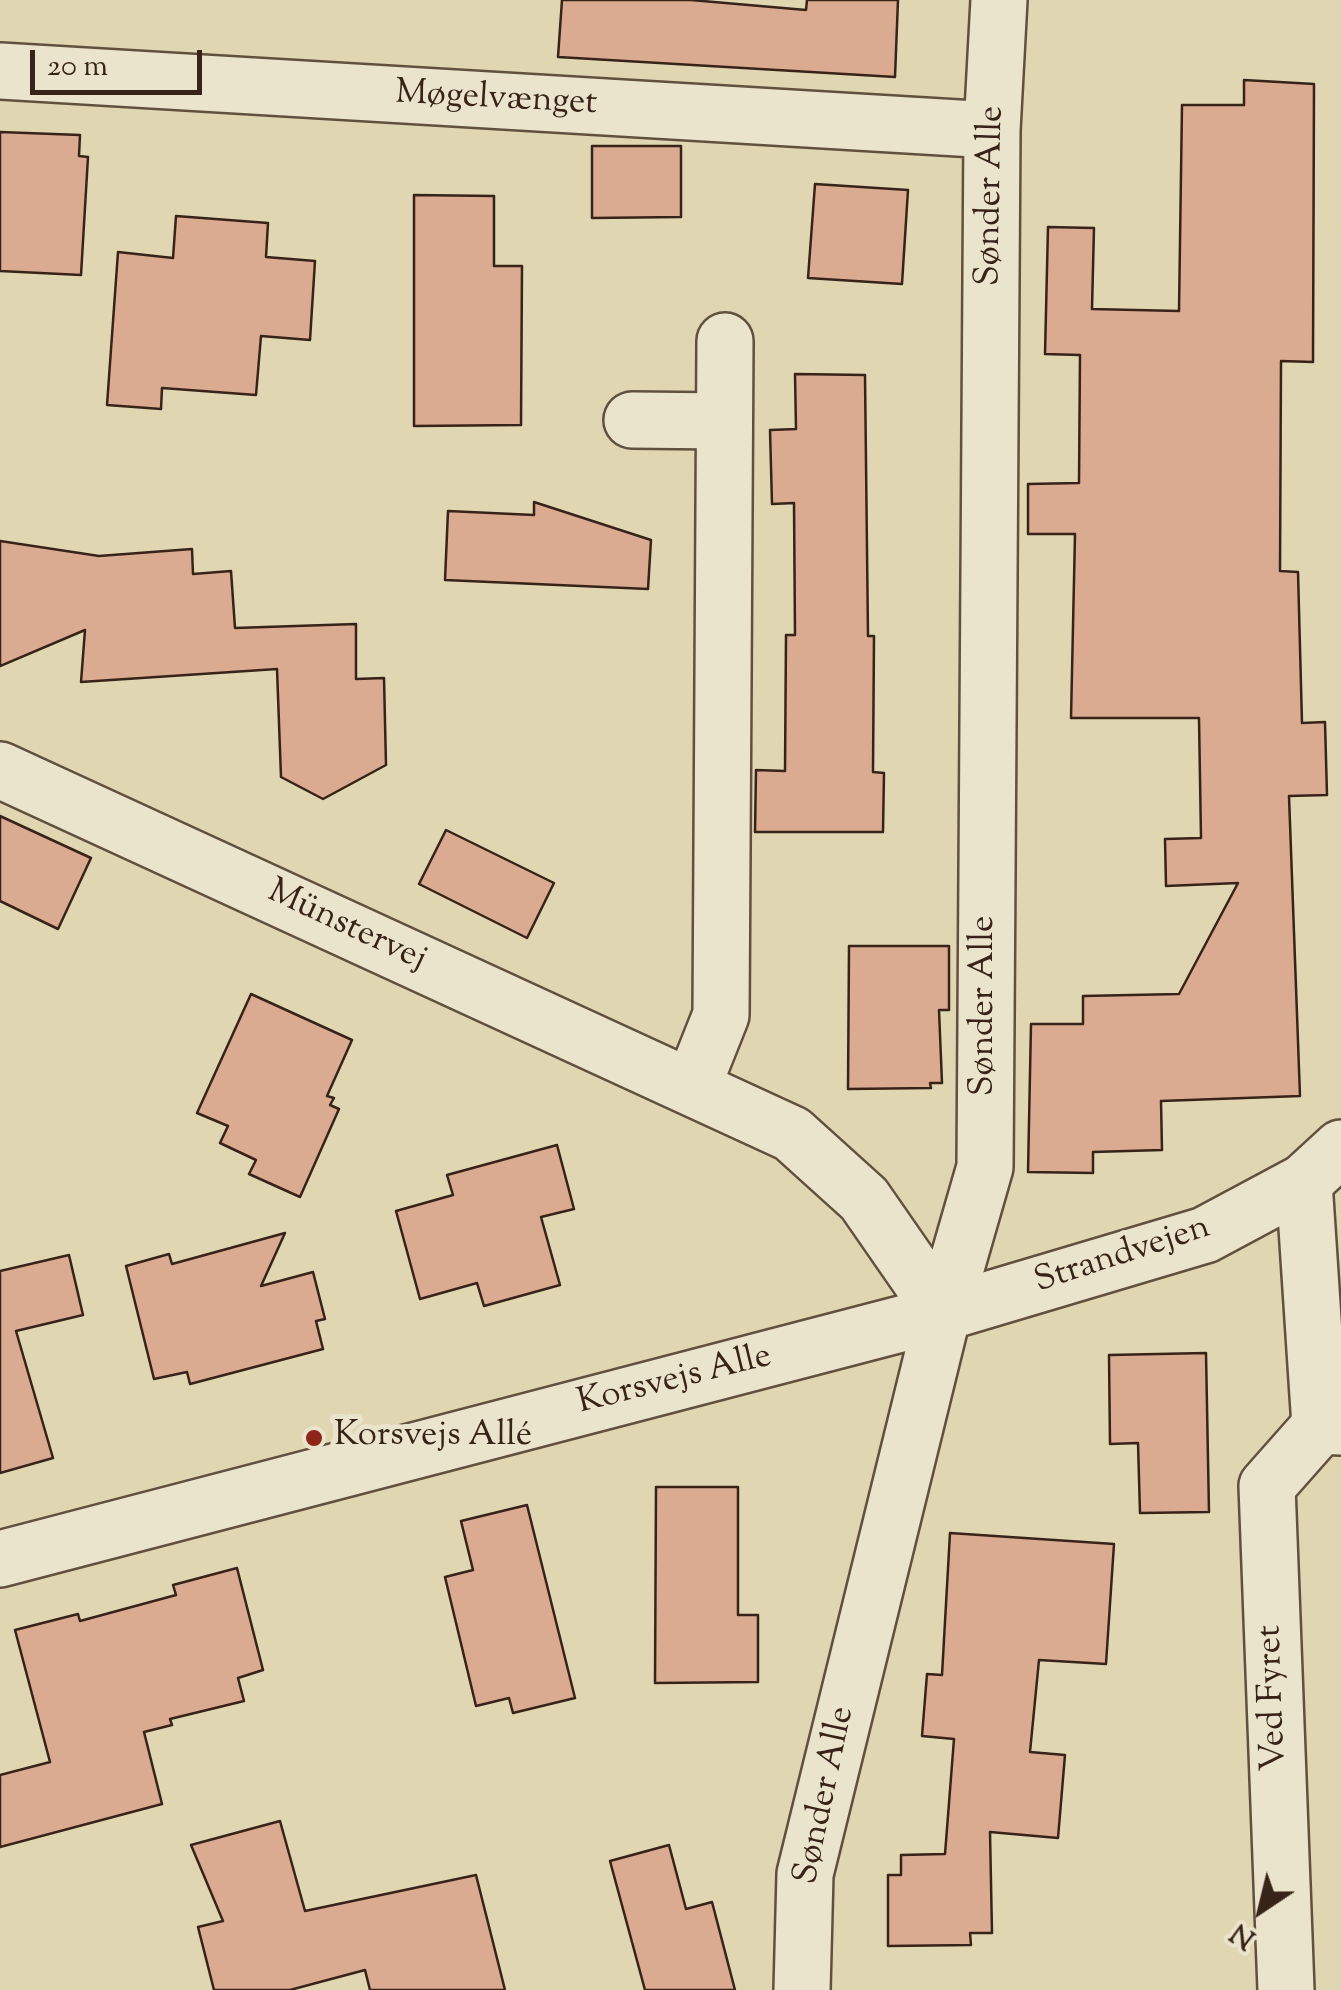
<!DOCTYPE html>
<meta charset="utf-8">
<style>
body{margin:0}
#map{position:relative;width:1341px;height:1990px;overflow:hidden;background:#e0d6b2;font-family:"Sorts Mill Goudy",serif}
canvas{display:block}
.north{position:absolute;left:1211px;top:1860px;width:100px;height:100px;-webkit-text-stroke:8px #ebe4cd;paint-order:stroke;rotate:215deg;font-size:28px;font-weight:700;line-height:40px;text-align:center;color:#382319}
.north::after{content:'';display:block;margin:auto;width:35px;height:45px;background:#382319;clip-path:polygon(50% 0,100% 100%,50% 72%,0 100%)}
.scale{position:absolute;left:30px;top:50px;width:172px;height:45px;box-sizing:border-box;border:5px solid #382319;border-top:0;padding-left:12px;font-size:30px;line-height:35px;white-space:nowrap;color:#382319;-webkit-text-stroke:8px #ebe4cd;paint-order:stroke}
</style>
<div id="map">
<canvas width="1341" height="1990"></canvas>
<div class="north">N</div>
<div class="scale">20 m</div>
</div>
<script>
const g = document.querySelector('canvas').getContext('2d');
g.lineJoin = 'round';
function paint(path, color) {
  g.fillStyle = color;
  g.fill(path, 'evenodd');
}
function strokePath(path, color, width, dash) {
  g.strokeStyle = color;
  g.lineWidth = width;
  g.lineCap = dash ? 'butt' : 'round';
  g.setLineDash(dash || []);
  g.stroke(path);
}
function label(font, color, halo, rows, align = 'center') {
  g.font = font + ' "Sorts Mill Goudy",serif';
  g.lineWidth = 10;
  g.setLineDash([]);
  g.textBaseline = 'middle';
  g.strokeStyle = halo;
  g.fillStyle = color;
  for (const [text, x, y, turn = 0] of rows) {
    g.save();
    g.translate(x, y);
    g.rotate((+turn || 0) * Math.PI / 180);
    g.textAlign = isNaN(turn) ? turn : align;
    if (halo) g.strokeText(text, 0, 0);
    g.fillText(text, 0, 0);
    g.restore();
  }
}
const building = new Path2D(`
 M 562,0 L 691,0 L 806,10 L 807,0 L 898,0 L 895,77 L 558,57 Z
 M 1244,80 L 1314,84 L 1313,362 L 1281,361 L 1280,571 L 1298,572 L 1302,723 L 1325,722 L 1327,795 L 1289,796 L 1300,1096 L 1161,1101 L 1162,1150 L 1093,1152 L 1093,1173 L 1028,1172 L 1031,1024 L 1083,1024 L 1083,996 L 1179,994 L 1238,883 L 1166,886 L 1165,839 L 1201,838 L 1199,718 L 1071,718 L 1075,534 L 1028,534 L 1028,484 L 1079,483 L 1080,355 L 1045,354 L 1048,227 L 1094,228 L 1092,309 L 1179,311 L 1182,105 L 1244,105 Z
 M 0,132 L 80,135 L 79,156 L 88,157 L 81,275 L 0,271 Z
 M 592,146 L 681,146 L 681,217 L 592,218 Z
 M 815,184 L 908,190 L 902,284 L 808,278 Z
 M 414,195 L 494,196 L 494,266 L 522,266 L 521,425 L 414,426 Z
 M 176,216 L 268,223 L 266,257 L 315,261 L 310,340 L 261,336 L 256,395 L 162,388 L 161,409 L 107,405 L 118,252 L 173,258 Z
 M 795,374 L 865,375 L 868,636 L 874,636 L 873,772 L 884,773 L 883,832 L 755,832 L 756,770 L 785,771 L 786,635 L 795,635 L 794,503 L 772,504 L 770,430 L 796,429 Z
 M 534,502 L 651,540 L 648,589 L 445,580 L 448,511 L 534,515 Z
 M 0,541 L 99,556 L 192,549 L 193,574 L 231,571 L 235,628 L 356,624 L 356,679 L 384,678 L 386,765 L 323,799 L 281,777 L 277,669 L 81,682 L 85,630 L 0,666 Z
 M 0,816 L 91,858 L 58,929 L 0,901 Z
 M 446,830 L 554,883 L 527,938 L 419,884 Z
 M 849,946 L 949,946 L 949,1010 L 939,1010 L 942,1083 L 930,1083 L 931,1088 L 848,1089 Z
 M 251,994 L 352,1040 L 327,1096 L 334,1098 L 330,1105 L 339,1109 L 300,1197 L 249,1174 L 256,1160 L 220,1143 L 228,1126 L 197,1113 Z
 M 557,1145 L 574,1209 L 541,1217 L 560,1285 L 484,1306 L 477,1283 L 420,1299 L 396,1211 L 453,1195 L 447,1175 Z
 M 285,1233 L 261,1286 L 313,1272 L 325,1319 L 316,1321 L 323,1349 L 190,1384 L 187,1372 L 154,1379 L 126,1266 L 169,1254 L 172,1264 Z
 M 69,1255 L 83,1315 L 16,1331 L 53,1458 L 0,1473 L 0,1271 Z
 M 1206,1353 L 1209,1512 L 1140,1513 L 1138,1443 L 1110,1444 L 1109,1355 Z
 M 656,1487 L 738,1487 L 738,1615 L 758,1615 L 758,1682 L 655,1683 Z
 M 527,1505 L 575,1698 L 513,1713 L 509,1698 L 476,1706 L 445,1577 L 473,1570 L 461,1521 Z
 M 950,1533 L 1114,1544 L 1106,1664 L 1039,1660 L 1030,1752 L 1065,1755 L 1058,1838 L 990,1832 L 992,1933 L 970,1933 L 971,1945 L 888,1946 L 888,1875 L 901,1875 L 901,1855 L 945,1854 L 954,1739 L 922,1736 L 927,1674 L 942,1675 Z
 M 237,1568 L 263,1670 L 238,1678 L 244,1701 L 170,1719 L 172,1725 L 144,1732 L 162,1804 L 0,1847 L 0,1775 L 50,1762 L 15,1630 L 78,1614 L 80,1621 L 176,1595 L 173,1585 Z
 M 280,1821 L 305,1911 L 476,1875 L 505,1990 L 370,1990 L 365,1970 L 290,1990 L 214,1990 L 198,1927 L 223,1921 L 191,1845 Z
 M 669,1845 L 686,1909 L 712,1902 L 735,1990 L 645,1990 L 610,1861 Z`);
const minor = new Path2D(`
 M 0,71 L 992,130
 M 632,420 L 724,421
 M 0,770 L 792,1134 L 864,1199 L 943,1313
 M 692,1088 L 721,1015 L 725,341
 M 1304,1182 L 1320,1426
 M 802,1990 L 805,1874 L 943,1313 L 985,1167 L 992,130 L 999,0
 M 1286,1990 L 1267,1486 L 1320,1426 L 1341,1427`);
const tertiary = new Path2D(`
 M 0,1559 L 943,1313 L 1205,1235 L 1304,1182 L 1341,1148`);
const markers = [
 [314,1438,10,"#8f2418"]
];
const streetNames = [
 ["Møgelvænget",496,101,3],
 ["Sønder Alle",993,196,-89],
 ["Münstervej",346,928,25],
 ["Sønder Alle",986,1006,-90],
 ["Strandvejen",1123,1257,-18],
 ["Korsvejs Alle",675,1382,-14],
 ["Ved Fyret",1275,1698,-92],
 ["Sønder Alle",827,1796,-78]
];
const poiNames = [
 ["Korsvejs Allé",334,1438]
];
paint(building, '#daaa91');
strokePath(building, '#382319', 2.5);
strokePath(minor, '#62503f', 60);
strokePath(tertiary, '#62503f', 60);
strokePath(minor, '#ebe4cd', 55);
strokePath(tertiary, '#ebe4cd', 55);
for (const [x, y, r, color] of markers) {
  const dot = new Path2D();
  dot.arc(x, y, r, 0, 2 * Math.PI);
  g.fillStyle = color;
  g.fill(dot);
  strokePath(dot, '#ebe4cd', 4);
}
label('35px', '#382319', '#ebe4cd', streetNames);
label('35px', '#382319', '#ebe4cd', poiNames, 'left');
</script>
